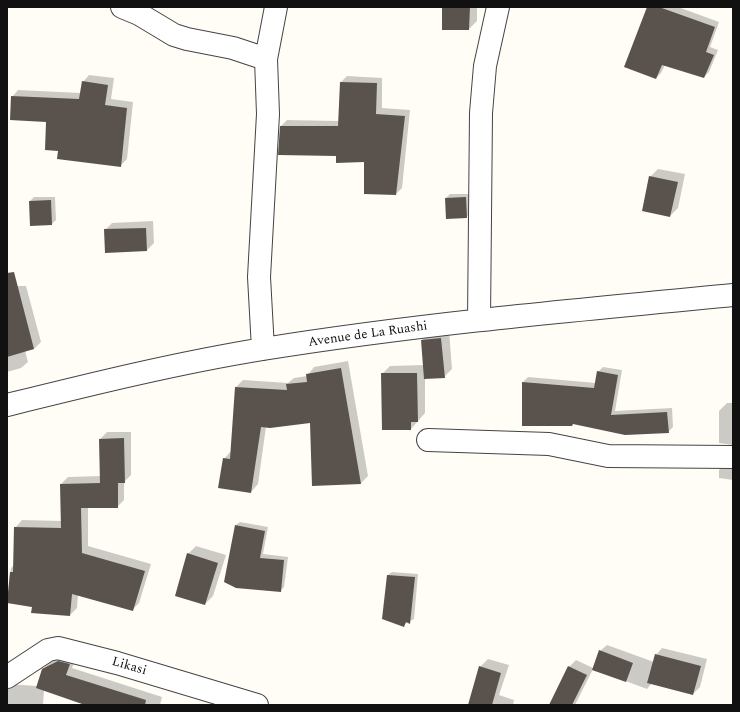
<!DOCTYPE html>
<style>
body{margin:0}
#map{position:relative;width:740px;height:712px;overflow:hidden;background:#fffdf5;font-family:Spectral,serif}
canvas{display:block}
.frame{position:absolute;inset:0;border:8px solid #111;pointer-events:none}
</style>
<div id="map">
<canvas width="740" height="712"></canvas>
<div class="frame"></div>
</div>
<script>
const g = document.querySelector('canvas').getContext('2d');
g.lineJoin = 'round';
function paint(path, color) {
  g.fillStyle = color;
  g.fill(path, 'evenodd');
}
function strokePath(path, color, width, dash) {
  g.strokeStyle = color;
  g.lineWidth = width;
  g.lineCap = dash ? 'butt' : 'round';
  g.setLineDash(dash || []);
  g.stroke(path);
}
function label(font, color, halo, rows, align = 'center') {
  g.font = font + ' Spectral,serif';
  g.lineWidth = 4;
  g.setLineDash([]);
  g.textBaseline = 'middle';
  g.strokeStyle = halo;
  g.fillStyle = color;
  for (const [text, x, y, turn = 0] of rows) {
    g.save();
    g.translate(x, y);
    g.rotate((+turn || 0) * Math.PI / 180);
    g.textAlign = isNaN(turn) ? turn : align;
    if (halo) g.strokeText(text, 0, 0);
    g.fillText(text, 0, 0);
    g.restore();
  }
}
const shadow = new Path2D(`
 M 443,7 L 477,7 L 477,21 L 469,29 Z
 M 648,7 L 678,7 L 719,22 L 710,47 L 718,50 L 709,72 L 704,77 L 665,65 L 661,73 L 656,78 Z
 M 89,75 L 114,78 L 111,99 L 133,102 L 127,159 L 120,166 L 60,150 L 47,121 L 12,97 L 18,90 L 81,93 L 83,82 Z
 M 347,76 L 382,78 L 382,108 L 410,110 L 402,188 L 396,194 L 365,161 L 337,155 L 281,126 L 287,120 L 339,121 L 341,82 Z
 M 658,169 L 685,174 L 678,208 L 670,216 L 650,177 Z
 M 450,194 L 470,194 L 470,213 L 467,217 L 446,198 Z
 M 34,197 L 55,197 L 56,220 L 52,224 L 30,201 Z
 M 153,221 L 154,243 L 147,250 L 105,230 L 112,223 Z
 M 15,286 L 26,286 L 41,342 L 34,349 L 25,351 L 28,362 L 21,368 L 7,372 L 7,288 Z
 M 449,330 L 452,369 L 444,377 L 425,378 L 425,413 L 411,429 L 383,429 L 382,374 L 390,366 L 424,365 L 422,340 L 430,332 Z
 M 348,361 L 368,476 L 361,483 L 313,485 L 311,422 L 266,427 L 258,484 L 251,492 L 224,459 L 231,451 L 236,387 L 243,380 L 288,383 L 294,378 L 307,376 L 314,367 Z
 M 603,367 L 622,370 L 615,411 L 672,408 L 673,427 L 668,432 L 625,434 L 523,382 L 528,377 L 596,383 L 598,372 Z
 M 727,403 L 733,403 L 733,445 L 719,443 L 719,411 Z
 M 107,432 L 131,432 L 131,475 L 124,482 L 124,500 L 117,507 L 88,507 L 88,546 L 151,564 L 139,603 L 132,610 L 78,594 L 77,608 L 70,615 L 7,602 L 11,568 L 14,565 L 15,528 L 22,520 L 62,521 L 61,484 L 68,477 L 101,476 L 100,439 Z
 M 727,462 L 733,462 L 733,480 L 719,478 L 719,470 Z
 M 240,522 L 268,527 L 263,554 L 288,557 L 284,587 L 280,591 L 236,525 Z
 M 196,546 L 226,555 L 213,596 L 205,604 L 188,554 Z
 M 392,572 L 418,574 L 414,619 L 403,625 L 388,575 Z
 M 607,645 L 654,662 L 656,655 L 662,648 L 707,659 L 700,687 L 693,694 L 652,683 L 647,689 L 593,669 L 575,705 L 550,705 L 569,667 L 576,660 L 593,668 L 600,651 Z
 M 65,655 L 76,658 L 72,668 L 162,697 L 160,705 L 82,705 L 82,703 L 44,690 L 43,705 L 7,705 L 7,684 L 37,686 L 43,669 L 50,662 Z
 M 488,659 L 509,665 L 499,695 L 514,700 L 513,705 L 469,705 L 480,667 Z`);
const building = new Path2D(`
 M 442,7 L 470,7 L 469,30 L 442,30 Z
 M 647,7 L 659,7 L 715,27 L 706,52 L 714,55 L 704,78 L 662,65 L 656,79 L 624,67 Z
 M 82,81 L 108,85 L 105,105 L 127,108 L 121,167 L 57,159 L 58,151 L 45,150 L 46,122 L 10,120 L 11,96 L 79,99 Z
 M 340,82 L 377,83 L 376,114 L 405,116 L 396,195 L 364,194 L 364,162 L 336,163 L 336,156 L 278,155 L 280,126 L 338,126 Z
 M 649,176 L 678,182 L 670,217 L 642,211 Z
 M 466,197 L 467,218 L 446,219 L 445,198 Z
 M 51,200 L 52,225 L 30,226 L 29,201 Z
 M 146,228 L 147,251 L 105,253 L 104,229 Z
 M 14,272 L 34,349 L 7,357 L 7,273 Z
 M 441,338 L 445,378 L 424,379 L 421,340 Z
 M 341,368 L 361,484 L 312,486 L 310,423 L 270,428 L 261,427 L 251,493 L 218,488 L 223,458 L 230,459 L 235,387 L 287,390 L 286,384 L 307,382 L 306,374 Z
 M 597,371 L 618,375 L 611,415 L 667,412 L 669,433 L 625,435 L 573,424 L 572,426 L 522,426 L 522,382 L 594,388 Z
 M 381,373 L 417,373 L 418,422 L 411,422 L 411,430 L 382,430 Z
 M 124,438 L 125,483 L 118,483 L 118,508 L 81,508 L 82,553 L 145,571 L 133,611 L 72,594 L 70,616 L 31,613 L 32,607 L 7,603 L 10,572 L 13,572 L 14,527 L 61,528 L 60,484 L 100,483 L 99,439 Z
 M 235,525 L 265,531 L 260,558 L 284,560 L 281,592 L 236,588 L 224,582 Z
 M 187,553 L 218,563 L 205,605 L 175,596 Z
 M 387,575 L 415,577 L 410,624 L 406,622 L 404,627 L 382,619 Z
 M 599,650 L 633,663 L 626,682 L 592,670 Z
 M 655,654 L 701,666 L 693,695 L 647,683 Z
 M 58,661 L 70,664 L 66,675 L 146,700 L 145,705 L 85,705 L 36,688 L 42,669 Z
 M 479,666 L 501,673 L 492,705 L 468,705 Z
 M 568,666 L 587,675 L 572,705 L 549,705 Z`);
const minor = new Path2D(`
 M 122,7 L 139,14 L 174,35 L 187,39 L 233,48 L 266,59
 M 479,320 L 481,113 L 485,66 L 498,7
 M 263,349 L 259,277 L 268,114 L 266,59 L 276,7
 M 7,405 C 92,384 177,363 263,349 C 419,324 576,310 733,295
 M 428,440 L 549,444 L 608,456 L 733,457
 M 7,677 L 48,650 L 58,648 L 117,663 L 257,705`);
const streetNames = [
 ["Avenue de La Ruashi",368,335,-8],
 ["Likasi",129,667,16]
];
paint(shadow, '#0003');
paint(building, '#5a524d');
strokePath(minor, '#444', 24);
strokePath(minor, '#fff', 22);
label('13px', '#111', '#fff', streetNames);
</script>
